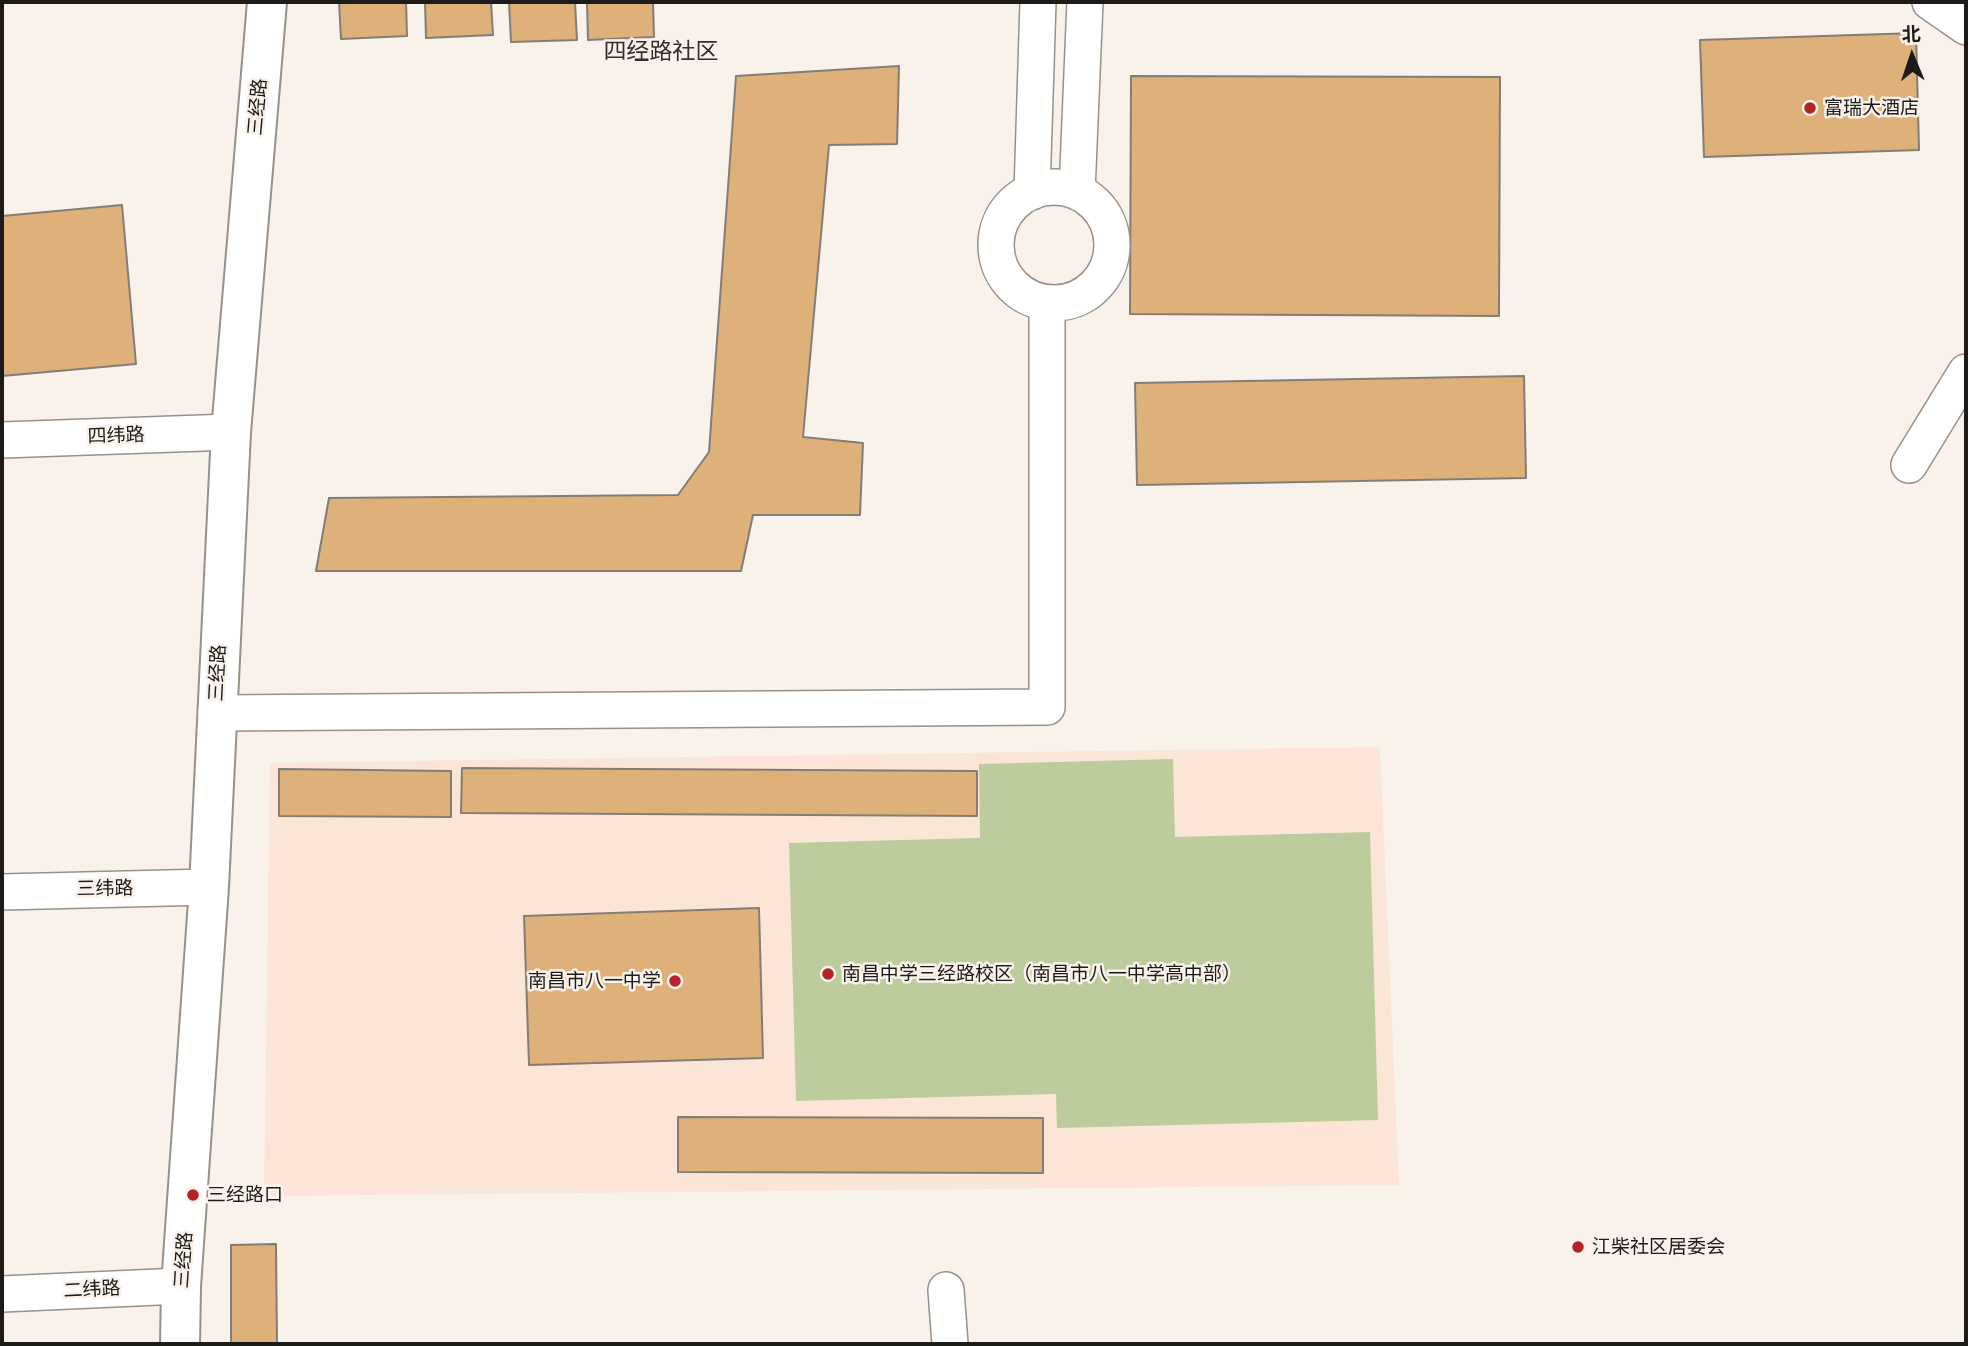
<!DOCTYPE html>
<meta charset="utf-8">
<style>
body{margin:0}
#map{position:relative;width:1968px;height:1346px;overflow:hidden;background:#f9f2eb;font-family:Cabin,"Noto Sans SC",sans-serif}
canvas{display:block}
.frame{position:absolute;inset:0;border:4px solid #1d1b18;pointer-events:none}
.north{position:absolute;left:1877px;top:21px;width:70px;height:70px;-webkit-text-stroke:5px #f9f2eb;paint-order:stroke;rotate:358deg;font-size:19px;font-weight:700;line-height:28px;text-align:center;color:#1d1b18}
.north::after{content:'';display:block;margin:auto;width:24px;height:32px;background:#1d1b18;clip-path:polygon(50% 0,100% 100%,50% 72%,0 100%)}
</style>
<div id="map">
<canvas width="1968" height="1346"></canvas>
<div class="frame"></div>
<div class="north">北</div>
</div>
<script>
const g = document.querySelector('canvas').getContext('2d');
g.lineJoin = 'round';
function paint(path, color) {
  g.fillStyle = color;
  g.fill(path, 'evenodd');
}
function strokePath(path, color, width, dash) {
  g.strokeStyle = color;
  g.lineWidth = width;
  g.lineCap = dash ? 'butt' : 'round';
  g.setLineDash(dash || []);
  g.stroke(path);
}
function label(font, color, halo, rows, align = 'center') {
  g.font = font + ' Cabin,"Noto Sans SC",sans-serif';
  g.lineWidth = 5;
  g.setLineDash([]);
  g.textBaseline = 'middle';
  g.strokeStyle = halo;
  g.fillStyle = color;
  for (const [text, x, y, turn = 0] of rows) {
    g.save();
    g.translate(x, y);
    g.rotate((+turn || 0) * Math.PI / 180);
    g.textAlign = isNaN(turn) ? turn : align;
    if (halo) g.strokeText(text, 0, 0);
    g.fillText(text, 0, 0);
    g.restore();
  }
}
const education = new Path2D(`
 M 1380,747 L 1399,1185 L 264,1196 L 270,763 Z`);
const green = new Path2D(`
 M 1173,759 L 1175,837 L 1370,832 L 1378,1120 L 1057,1128 L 1056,1094 L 796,1101 L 789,843 L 980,838 L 979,764 Z`);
const building = new Path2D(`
 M 339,2 L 406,2 L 407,36 L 341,39 Z
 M 425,2 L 491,2 L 493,35 L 426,38 Z
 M 509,2 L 575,2 L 577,40 L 511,42 Z
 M 587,2 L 653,2 L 654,37 L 588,40 Z
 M 1916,33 L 1919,150 L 1704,157 L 1700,40 Z
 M 899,66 L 897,144 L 829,145 L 803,437 L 863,443 L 860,515 L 753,515 L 741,571 L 316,571 L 329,498 L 678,495 L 709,452 L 736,76 Z
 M 1131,76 L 1500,77 L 1499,316 L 1130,314 Z
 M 122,205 L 136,364 L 2,376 L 2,216 Z
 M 1524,376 L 1526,478 L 1137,485 L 1135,383 Z
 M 462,768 L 977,771 L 977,816 L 461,813 Z
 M 279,769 L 451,771 L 451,817 L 279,816 Z
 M 759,908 L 763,1058 L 529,1065 L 524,916 Z
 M 678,1117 L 1043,1118 L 1043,1173 L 678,1172 Z
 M 276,1244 L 277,1344 L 231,1344 L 231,1245 Z`);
const minor = new Path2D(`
 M 1930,2 L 1966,27
 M996 245a58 58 0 1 1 116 0a58 58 0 1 1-116 0Z
 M 1032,192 L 1038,2
 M 1077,192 L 1085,2
 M 2,440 L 231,432
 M 1909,465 L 1966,372
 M 216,713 L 1047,707 L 1047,303
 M 2,892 L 209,887
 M 946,1290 L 950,1344
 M 2,1294 L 181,1286`);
const major = new Path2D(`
 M 180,1344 L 181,1286 L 209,887 L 231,432 L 267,2`);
const markers = [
 [1810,108,7,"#b42328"],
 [828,974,7,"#b42328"],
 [675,981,7,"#b42328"],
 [193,1195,7,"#b42328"],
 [1578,1247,7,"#b42328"]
];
const streetNames = [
 ["三经路",258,107,-85],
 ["四纬路",116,436,-2],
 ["三经路",218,673,-87],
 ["三纬路",105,889,-1],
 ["三经路",184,1260,-86],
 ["二纬路",92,1290,-3]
];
const poiNames = [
 ["富瑞大酒店",1824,108],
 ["南昌中学三经路校区（南昌市八一中学高中部）",842,974],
 ["南昌市八一中学",661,981,"right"],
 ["三经路口",207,1195],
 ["江柴社区居委会",1592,1247]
];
const quarterNames = [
 ["四经路社区",661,52]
];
paint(education, '#fae5d6');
paint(green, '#bdcc9c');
paint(building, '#deb17a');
strokePath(building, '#837d76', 2);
strokePath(minor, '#97918a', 38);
strokePath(major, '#97918a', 42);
strokePath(minor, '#fff', 35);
strokePath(major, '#fff', 38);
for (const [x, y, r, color] of markers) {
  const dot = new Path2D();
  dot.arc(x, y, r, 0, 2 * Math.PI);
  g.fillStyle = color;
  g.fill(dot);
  strokePath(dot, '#f9f2eb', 2.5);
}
label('19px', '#1d1b18', '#f9f2eb', streetNames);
label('19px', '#1d1b18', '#f9f2eb', poiNames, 'left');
label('23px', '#332e28', '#f9f2eb', quarterNames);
</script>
